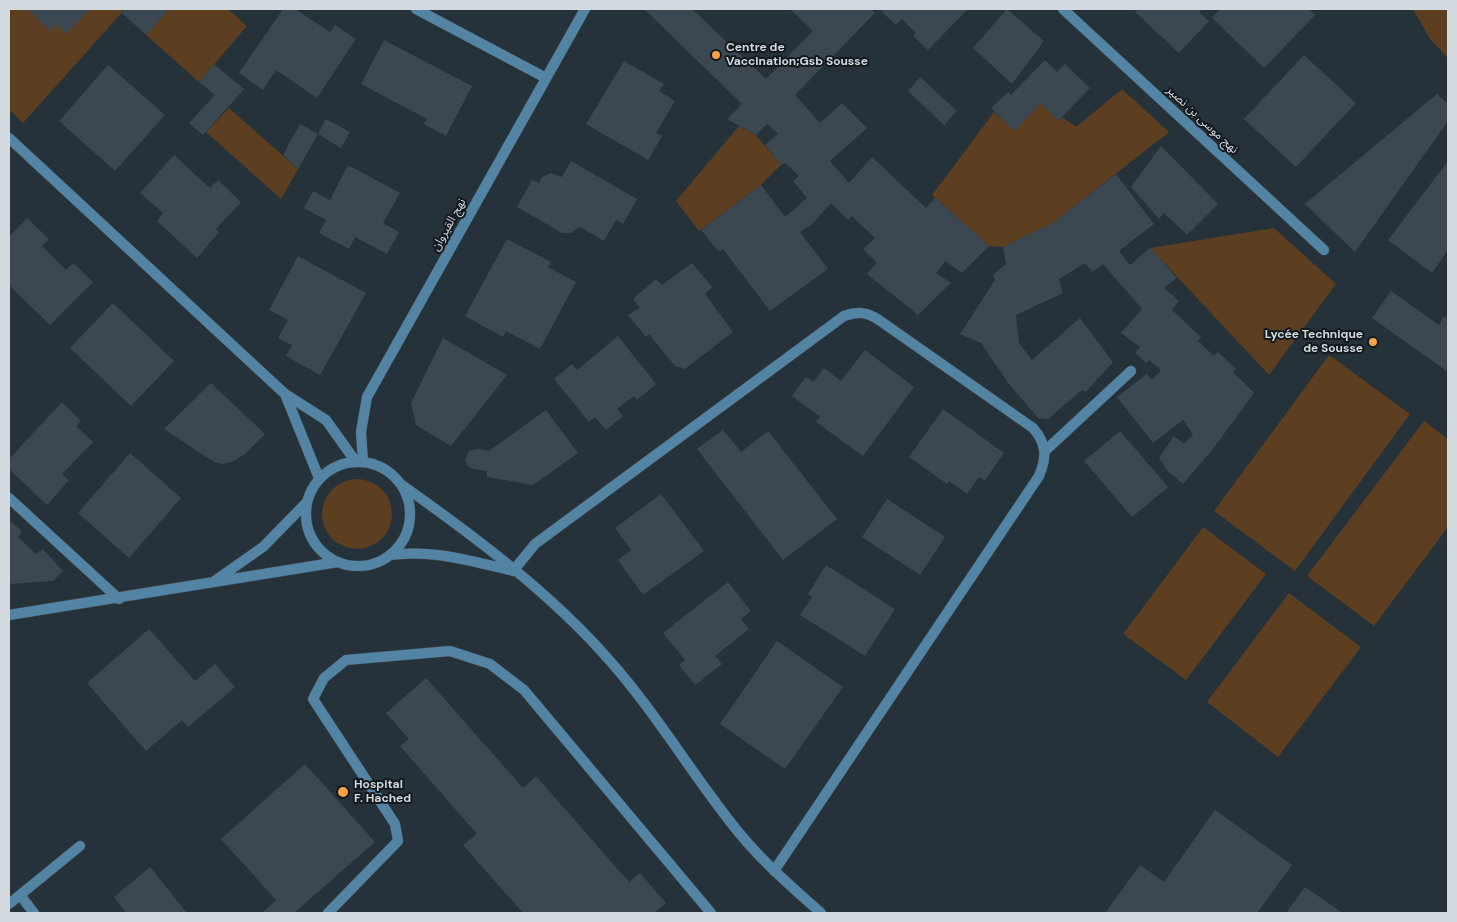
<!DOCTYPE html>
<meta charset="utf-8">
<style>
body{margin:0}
#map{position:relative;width:1457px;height:922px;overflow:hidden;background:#25323a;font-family:"DM Sans",sans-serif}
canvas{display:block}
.frame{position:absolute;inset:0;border:10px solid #d2dae0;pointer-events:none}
</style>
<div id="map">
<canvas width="1457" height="922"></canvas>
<div class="frame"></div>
</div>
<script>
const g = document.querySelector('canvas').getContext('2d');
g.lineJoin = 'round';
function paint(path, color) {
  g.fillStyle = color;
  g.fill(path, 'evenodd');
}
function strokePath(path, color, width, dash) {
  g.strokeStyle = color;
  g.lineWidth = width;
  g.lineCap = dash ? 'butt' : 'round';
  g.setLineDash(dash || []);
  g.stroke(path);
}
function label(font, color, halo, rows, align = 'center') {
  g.font = font + ' "DM Sans","Noto Sans Arabic",sans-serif';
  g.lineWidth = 4;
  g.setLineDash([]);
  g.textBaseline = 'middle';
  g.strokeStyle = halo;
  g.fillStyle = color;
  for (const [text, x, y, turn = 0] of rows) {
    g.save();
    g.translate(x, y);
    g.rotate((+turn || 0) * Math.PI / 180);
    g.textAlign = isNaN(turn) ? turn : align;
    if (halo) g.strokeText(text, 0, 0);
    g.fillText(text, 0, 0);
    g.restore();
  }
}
const green = new Path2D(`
 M 9,9 L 125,9 L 23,123 L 9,110 Z
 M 169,9 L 228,9 L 247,26 L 199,82 L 146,35 Z
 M 1413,9 L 1448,9 L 1448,58 L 1430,39 Z
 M 1122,89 L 1169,132 L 1053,223 L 1003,247 L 989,246 L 932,195 L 994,112 L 1014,130 L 1041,103 L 1058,120 L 1062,117 L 1076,127 Z
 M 229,108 L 298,169 L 281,199 L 206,132 Z
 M 739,126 L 756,135 L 781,165 L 761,185 L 699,231 L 676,201 Z
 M 1274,228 L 1336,284 L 1269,375 L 1150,248 Z
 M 1329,355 L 1410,414 L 1295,571 L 1214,511 Z
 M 1424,421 L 1448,439 L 1448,527 L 1374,626 L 1307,576 Z
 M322 514a35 35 0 1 1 70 0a35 35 0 1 1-70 0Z
 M 1203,527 L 1266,574 L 1186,680 L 1123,634 Z
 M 1289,593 L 1361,647 L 1278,757 L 1207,702 Z`);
const building = new Path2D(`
 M 27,9 L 90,9 L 66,34 L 56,24 L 50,31 Z
 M 125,9 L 169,9 L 146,35 L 122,13 Z
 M 283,9 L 295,9 L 330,32 L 335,25 L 356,39 L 317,98 L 276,70 L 263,90 L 239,73 Z
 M 644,9 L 692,9 L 766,79 L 813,31 L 790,9 L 871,9 L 875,13 L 795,95 L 820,123 L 842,103 L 867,128 L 830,161 L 849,183 L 872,157 L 926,208 L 935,198 L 989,246 L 962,273 L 945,261 L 936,273 L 951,283 L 918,315 L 867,274 L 877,263 L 863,249 L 875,238 L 852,216 L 848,220 L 831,203 L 811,225 L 800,232 L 828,269 L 770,311 L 723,249 L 719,252 L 701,230 L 761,185 L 785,217 L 807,198 L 793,181 L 799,176 L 785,163 L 781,165 L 765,145 L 778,134 L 767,124 L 756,135 L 727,119 L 742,104 Z
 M 885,9 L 968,9 L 928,50 L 913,36 L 916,33 L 902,19 L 896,25 L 882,12 Z
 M 1007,9 L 1044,41 L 1012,84 L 973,48 Z
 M 1138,9 L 1202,9 L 1199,12 L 1209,21 L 1179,53 L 1135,12 Z
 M 1220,9 L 1309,9 L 1315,15 L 1264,68 L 1212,18 Z
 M 384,40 L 472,86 L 446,136 L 424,124 L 427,119 L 361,84 Z
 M 1304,55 L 1356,103 L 1296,167 L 1244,119 Z
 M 1045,60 L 1057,72 L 1065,64 L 1090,88 L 1058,121 L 1041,103 L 1014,131 L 991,108 L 1008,92 L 1011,95 Z
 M 624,61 L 664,84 L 659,91 L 675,101 L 656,133 L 662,136 L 648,160 L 586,124 Z
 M 214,64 L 244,89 L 203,135 L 189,123 L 215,95 L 199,82 Z
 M 108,65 L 165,115 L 115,171 L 59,121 Z
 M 920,77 L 957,111 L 944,125 L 908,91 Z
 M 1437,94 L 1448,104 L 1448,121 L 1355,252 L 1305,204 Z
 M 326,119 L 350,132 L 341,148 L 318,134 Z
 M 300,124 L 318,134 L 298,169 L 283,155 Z
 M 1161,146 L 1218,204 L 1187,235 L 1164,213 L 1159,219 L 1131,187 Z
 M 174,155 L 210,188 L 218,180 L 241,202 L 216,229 L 219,232 L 197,258 L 157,221 L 163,213 L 140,193 Z
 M 571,161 L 637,199 L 623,224 L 616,220 L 604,241 L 580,227 L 570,233 L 562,233 L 517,207 L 532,180 L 539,183 L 542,177 L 551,173 L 562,177 Z
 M 1448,161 L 1448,250 L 1432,273 L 1388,240 Z
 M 348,165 L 400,193 L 383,223 L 399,232 L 387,254 L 355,237 L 349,249 L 319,233 L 326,220 L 304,208 L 313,191 L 330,200 Z
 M 1116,174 L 1154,224 L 1119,251 L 1130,265 L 1150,248 L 1177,278 L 1164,288 L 1179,301 L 1172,310 L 1201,337 L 1198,341 L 1214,356 L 1218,352 L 1236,369 L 1233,372 L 1254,393 L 1213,449 L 1183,484 L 1168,471 L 1159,458 L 1174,436 L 1184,444 L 1193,434 L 1183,420 L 1153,443 L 1117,397 L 1147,374 L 1152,380 L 1161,370 L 1149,360 L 1146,363 L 1135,353 L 1140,347 L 1121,333 L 1142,309 L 1103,264 L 1092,272 L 1085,263 L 1059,279 L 1063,293 L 1016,315 L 1019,343 L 1032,360 L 1080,318 L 1113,362 L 1086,392 L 1082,390 L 1048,419 L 1038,418 L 1009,384 L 981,343 L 960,334 L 995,280 L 993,275 L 1006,264 L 1003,247 L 1053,223 Z
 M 27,218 L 49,239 L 42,246 L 66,270 L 73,263 L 93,282 L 50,325 L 9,285 L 9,237 Z
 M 507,239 L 551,262 L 548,267 L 576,282 L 540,349 L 506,331 L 503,337 L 465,316 Z
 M 298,256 L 366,293 L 320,375 L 286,356 L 292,345 L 278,338 L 288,320 L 269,310 Z
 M 692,263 L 712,287 L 705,294 L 733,332 L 685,369 L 675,366 L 649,334 L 646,337 L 628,315 L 640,308 L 633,299 L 656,279 L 662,285 Z
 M 1391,291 L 1439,325 L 1444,316 L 1448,319 L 1448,372 L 1372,318 Z
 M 113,303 L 174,361 L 131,406 L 70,348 Z
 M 618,336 L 656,384 L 637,400 L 634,396 L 617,409 L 623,416 L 606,430 L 595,417 L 589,422 L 554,379 L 572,364 L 577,370 Z
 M 443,338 L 507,375 L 451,446 L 416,425 L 411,403 Z
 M 865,350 L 914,387 L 863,456 L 816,422 L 820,417 L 792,396 L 806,377 L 813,382 L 824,368 L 841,381 Z
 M 211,383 L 265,434 L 245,454 L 234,461 L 223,464 L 214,462 L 164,429 Z
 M 62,402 L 81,421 L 76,426 L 93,442 L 62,474 L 69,480 L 47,505 L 9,469 L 9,459 Z
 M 943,409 L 1004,453 L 985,480 L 979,477 L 967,494 L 949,481 L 947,484 L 909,457 Z
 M 546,410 L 578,453 L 533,485 L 487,477 L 487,471 L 473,469 L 468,466 L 465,460 L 469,451 L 478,449 L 489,451 Z
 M 723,430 L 741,452 L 768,431 L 837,519 L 783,560 L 697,449 Z
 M 1120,431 L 1168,487 L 1132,517 L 1084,461 Z
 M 130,453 L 181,498 L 129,558 L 78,513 Z
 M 661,494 L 704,551 L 643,595 L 618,560 L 631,550 L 615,528 Z
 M 887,499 L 945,537 L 920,575 L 862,537 Z
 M 9,520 L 22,531 L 18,537 L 36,554 L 43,549 L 63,571 L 53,581 L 9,584 Z
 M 826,565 L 895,609 L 865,656 L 800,615 L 812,597 L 808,594 Z
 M 728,582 L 751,611 L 741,619 L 749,629 L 715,656 L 722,664 L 695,685 L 679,665 L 685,660 L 663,633 Z
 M 149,629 L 195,681 L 215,664 L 235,687 L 188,727 L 182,720 L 146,751 L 87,683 Z
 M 777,641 L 843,687 L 785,769 L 720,724 Z
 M 426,678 L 523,788 L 536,776 L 629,882 L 640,873 L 666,903 L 654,913 L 523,913 L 463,845 L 477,834 L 400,746 L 409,739 L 386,713 Z
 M 305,764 L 375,842 L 294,913 L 262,913 L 276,900 L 221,839 Z
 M 1215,810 L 1292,865 L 1257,913 L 1105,913 L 1140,865 L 1164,882 Z
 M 150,867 L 187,913 L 126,913 L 114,897 Z
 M 1305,887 L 1343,913 L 1286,913 Z`);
const lane = new Path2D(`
 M 20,895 L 34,913
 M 9,904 L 80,846
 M 328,913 L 398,841 L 395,824 L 313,699 L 324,678 L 346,660 L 450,651 L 490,664 L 524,690 L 711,913`);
const street = new Path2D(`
 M 416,9 L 546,78
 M 1063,9 L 1324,250
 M 9,138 L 285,394 L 326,420 L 356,462
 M 285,394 L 319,478
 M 1046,450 L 1131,371
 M 363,462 L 361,432 L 367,397 L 585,9
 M306 514a52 52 0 1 1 104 0a52 52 0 1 1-104 0Z
 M 402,485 C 474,536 552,594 610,661 C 658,715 694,778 740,834 C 764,863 793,888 821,913
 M 9,498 L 119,599
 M 390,555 C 432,549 469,561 510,570
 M 513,571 L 535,544 L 844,316 C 858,311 867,312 879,320 L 1033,428 C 1047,444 1047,457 1039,476 L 774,871
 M 213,582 L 263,547 L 307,502
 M 9,615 L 338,562`);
const markers = [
 [716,55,5,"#f7a149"],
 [1373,342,5,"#f7a149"],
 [343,792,6,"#f7a149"]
];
const poiNames = [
 ["Centre de",726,48],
 ["Vaccination;Gsb Sousse",726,62],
 ["Lycée Technique",1363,335,"right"],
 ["de Sousse",1363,349,"right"],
 ["Hospital",354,785],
 ["F. Hached",354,799]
];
const streetNames = [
 ["نهج موسى بن نصير",1202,120,43],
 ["نهج القيروان",449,225,-61]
];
paint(green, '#5c3e21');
paint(building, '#3b4851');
strokePath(lane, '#414d55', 11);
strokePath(street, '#414d55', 11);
strokePath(lane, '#5484a3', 10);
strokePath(street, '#5484a3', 10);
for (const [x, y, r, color] of markers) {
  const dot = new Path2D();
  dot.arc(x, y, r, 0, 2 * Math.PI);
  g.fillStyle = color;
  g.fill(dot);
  strokePath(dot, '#13191d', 2);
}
label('bold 12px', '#d2dae0', '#13191d', poiNames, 'left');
label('12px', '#d2dae0', '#13191d', streetNames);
</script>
